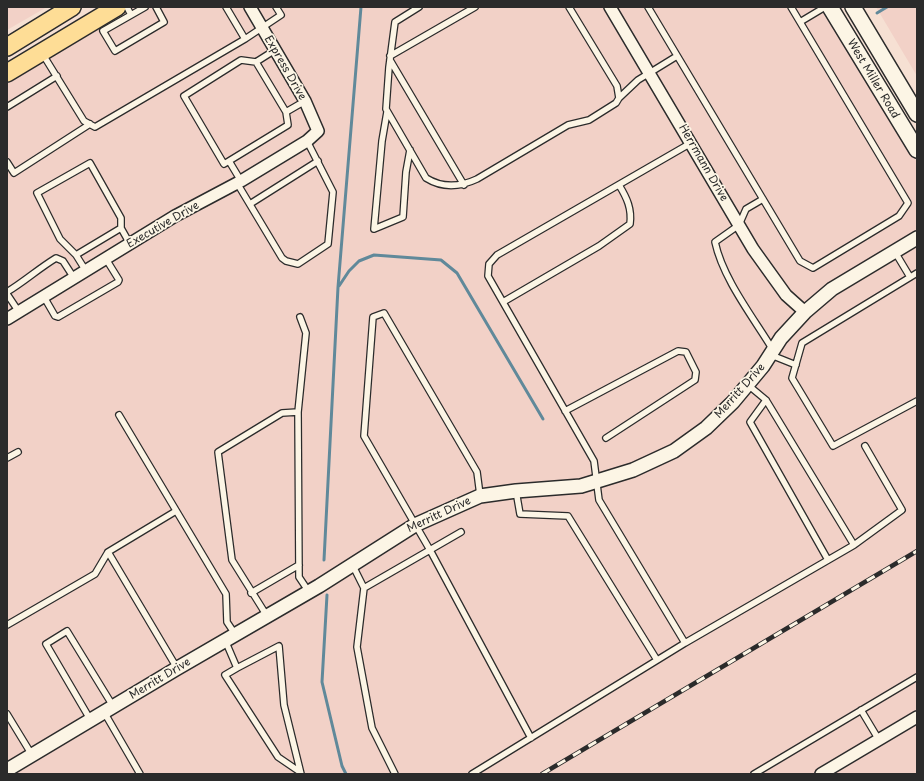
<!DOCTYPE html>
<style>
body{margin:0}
#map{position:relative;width:924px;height:781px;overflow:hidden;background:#f6e0d3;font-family:"Playpen Sans",sans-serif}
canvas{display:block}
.frame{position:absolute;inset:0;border:8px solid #2b2b2b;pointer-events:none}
</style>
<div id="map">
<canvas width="924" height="781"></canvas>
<div class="frame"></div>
</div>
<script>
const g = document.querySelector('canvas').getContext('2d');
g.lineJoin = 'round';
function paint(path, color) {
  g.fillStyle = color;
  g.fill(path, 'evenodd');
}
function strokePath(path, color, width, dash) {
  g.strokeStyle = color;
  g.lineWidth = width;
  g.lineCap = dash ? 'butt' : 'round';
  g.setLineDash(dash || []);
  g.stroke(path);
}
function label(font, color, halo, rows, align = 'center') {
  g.font = font + ' "Playpen Sans",sans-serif';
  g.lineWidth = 3.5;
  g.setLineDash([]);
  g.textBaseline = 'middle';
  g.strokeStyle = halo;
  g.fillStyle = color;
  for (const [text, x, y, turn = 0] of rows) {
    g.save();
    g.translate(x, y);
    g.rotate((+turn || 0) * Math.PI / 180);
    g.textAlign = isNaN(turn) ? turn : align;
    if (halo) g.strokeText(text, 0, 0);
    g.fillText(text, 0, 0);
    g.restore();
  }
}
const built = new Path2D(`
 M 7,7 L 47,7 L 7,30 Z
 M 130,7 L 824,7 L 917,162 L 917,774 L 7,774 L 7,80 Z
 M 876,7 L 917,7 L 917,76 Z`);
const stream = new Path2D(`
 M 877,13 L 887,7
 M 339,286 L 349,271 L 359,261 L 374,255 L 441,260 L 457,273 L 543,419
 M 324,560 L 338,287 L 361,7
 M 327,595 L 322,682 L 342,766 L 346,774`);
const service = new Path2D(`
 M 127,7 L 131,15
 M 145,7 L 103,31 L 115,51 L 164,22 L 156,7
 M 419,7 L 395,22 L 389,67 L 386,109 L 426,178 C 442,188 460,187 477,179 L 568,125 L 589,120 L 616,103 L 619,98 L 617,86 L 569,7
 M 648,7 L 800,261 L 813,268 L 899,216 L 908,203 L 791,7
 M 800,22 L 825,7
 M 245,39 L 281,15 L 276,7
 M 42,53 L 84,121 L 95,127 L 245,39 L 226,7
 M 390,56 L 475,7
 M 390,60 L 464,185
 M 619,98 L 638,80 L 677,56
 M 7,107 L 57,76
 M 286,112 L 305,101
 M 387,112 L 382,141 L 374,229 L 403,217 L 406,172 L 410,150
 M 229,161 L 224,164 L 184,96 L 241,60 L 256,62
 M 7,162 L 14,173 L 90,124
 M 241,181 L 229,161 L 288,125 L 286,112 L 256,62 L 275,50
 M 237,183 L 282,258 L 286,261 L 298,264 L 328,244 L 333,192 L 307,141
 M 763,199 L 746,209 L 739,225 L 715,242 C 723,279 753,317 773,350
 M 250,204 L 318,161
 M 895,252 L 910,277
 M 76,255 L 121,228
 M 86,271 L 76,255 L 60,239 L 37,193 L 90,163 L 121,218 L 121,228 L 130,244
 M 917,273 L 802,343 L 792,378 L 833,446 L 917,401
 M 7,292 C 25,281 38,269 56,258 L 63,261 L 74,278
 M 7,294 L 19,312
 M 44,297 L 55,316 L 58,317 L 118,282 L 119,280 L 106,259
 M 503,302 L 599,246 L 630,224 C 632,209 627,198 619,185
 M 300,317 L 306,333 L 298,412 L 299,577 L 309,592
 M 771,355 L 796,365
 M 748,385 L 766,400 L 854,545
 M 766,400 L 750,422 L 828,560
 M 565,411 L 678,351 L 686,352 L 696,372 L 695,380 L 606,438
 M 119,415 L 226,594 L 227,622 L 235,634
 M 7,458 L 18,452
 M 516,491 L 520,514 L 568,516 L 657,660
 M 480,495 L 477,472 L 384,313 L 373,317 L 364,436 L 430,550 L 531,738
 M 108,552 L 177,668
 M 352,564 L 364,588
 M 251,593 L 299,565
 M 267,616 L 232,560 L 218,452 L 282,413 L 298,412
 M 7,625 L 95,574 L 108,552 L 176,511
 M 225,640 L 237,668 L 279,646 L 284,705 L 301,774
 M 685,643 L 599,500 L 594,461 L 488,276 L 489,264 L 497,255 L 691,143
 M 237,668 L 225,675 L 278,757 L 300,772
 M 861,710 L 879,740
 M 104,712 L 140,774
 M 7,714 L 32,755
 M 90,719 L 46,644 L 67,631 L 113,706
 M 395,774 L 372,728 L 357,647 L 364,588 L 461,532
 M 472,774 L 685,643 L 854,545 L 902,510 L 865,446
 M 754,774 L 917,677`);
const minor = new Path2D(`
 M 610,7 L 753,249 L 786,295 L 805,312
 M 7,319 L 175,216 L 241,181 L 307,141 L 318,131 L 305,101 L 250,7
 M 821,774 L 917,717`);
const tertiary = new Path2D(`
 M 7,770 L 176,669 L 319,586 L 415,525 L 480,496 L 516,491 L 581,486 L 633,470 L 674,451 L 706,428 L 733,402 L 763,366 L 781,338 L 805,312 L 832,289 L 917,238`);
const secondary = new Path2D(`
 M 830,7 L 917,150
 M 853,7 L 917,114`);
const primary = new Path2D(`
 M 7,47 L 72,7
 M 7,73 L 117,7`);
const rail = new Path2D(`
 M 542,774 L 917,551`);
const streetNames = [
 ["Express Drive",285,68,60],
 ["West Miller Road",873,79,59],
 ["Herrmann Drive",703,163,60],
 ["Executive Drive",163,225,-30],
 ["Merritt Drive",740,391,-48],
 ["Merritt Drive",439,515,-25],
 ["Merritt Drive",160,679,-31]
];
paint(built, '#f2d1c7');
strokePath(stream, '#60899a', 3);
strokePath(service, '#2b2b2b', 8);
strokePath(minor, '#2b2b2b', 14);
strokePath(tertiary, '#2b2b2b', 16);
strokePath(secondary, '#2b2b2b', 18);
strokePath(primary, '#2b2b2b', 20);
strokePath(service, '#fcf5e5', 5.5);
strokePath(minor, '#fcf5e5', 11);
strokePath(tertiary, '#fcf5e5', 13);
strokePath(secondary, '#fcf5e5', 15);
strokePath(primary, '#fedd96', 17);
strokePath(rail, '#2b2b2b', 4.5);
strokePath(rail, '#fcf5e5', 3, [9]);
label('11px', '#2b2b2b', '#fcf5e5', streetNames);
</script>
